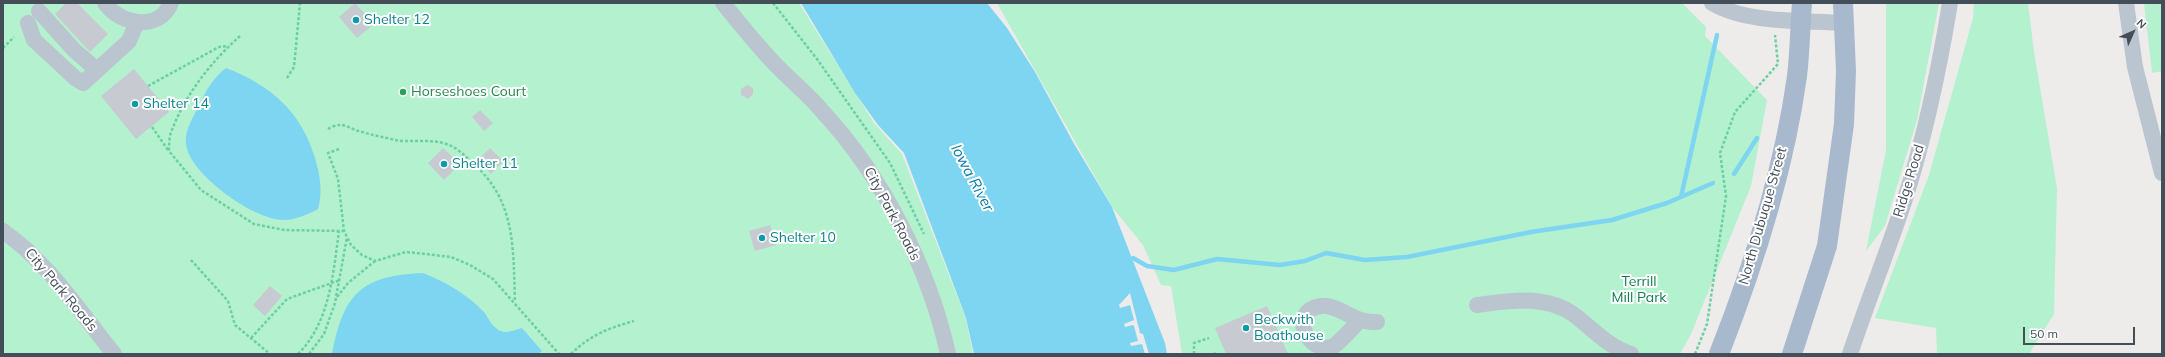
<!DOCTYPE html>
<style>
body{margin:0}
#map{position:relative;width:2165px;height:357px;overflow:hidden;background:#eeebeb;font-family:Mulish,sans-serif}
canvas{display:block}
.frame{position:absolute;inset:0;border:4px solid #434e59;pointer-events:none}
.north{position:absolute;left:2113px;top:12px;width:40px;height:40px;-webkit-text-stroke:3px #fff;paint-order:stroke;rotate:45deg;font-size:11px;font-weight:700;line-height:16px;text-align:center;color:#434e59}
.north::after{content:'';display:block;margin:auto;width:14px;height:18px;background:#434e59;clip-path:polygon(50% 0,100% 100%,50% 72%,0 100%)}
.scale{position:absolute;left:2023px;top:327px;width:112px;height:18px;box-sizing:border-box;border:2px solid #434e59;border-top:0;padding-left:5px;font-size:12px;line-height:14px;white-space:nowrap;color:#434e59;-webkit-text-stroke:3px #fff;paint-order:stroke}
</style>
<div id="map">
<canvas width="2165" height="357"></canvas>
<div class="frame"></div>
<div class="north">N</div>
<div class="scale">50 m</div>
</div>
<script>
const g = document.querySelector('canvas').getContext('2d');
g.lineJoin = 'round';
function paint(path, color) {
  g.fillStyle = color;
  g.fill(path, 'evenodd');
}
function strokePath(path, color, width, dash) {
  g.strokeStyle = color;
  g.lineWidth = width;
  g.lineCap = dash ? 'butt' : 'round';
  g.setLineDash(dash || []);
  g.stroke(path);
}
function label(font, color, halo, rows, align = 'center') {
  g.font = font + ' Mulish,sans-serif';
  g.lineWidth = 4;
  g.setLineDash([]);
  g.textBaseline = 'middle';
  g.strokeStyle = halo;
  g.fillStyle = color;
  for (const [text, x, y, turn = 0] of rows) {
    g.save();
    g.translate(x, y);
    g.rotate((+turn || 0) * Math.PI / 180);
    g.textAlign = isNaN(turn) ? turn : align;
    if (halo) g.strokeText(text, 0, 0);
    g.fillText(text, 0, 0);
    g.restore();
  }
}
const green = new Path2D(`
 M 3,3 L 799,3 L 874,123 L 902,154 L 966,319 L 973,354 L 3,354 Z
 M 997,3 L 1682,3 L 1706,27 L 1705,36 L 1767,100 L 1751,186 L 1691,334 L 1680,354 L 1182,354 L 1171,286 L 1161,285 L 1143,245 L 1112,207 Z
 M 1886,3 L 1939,3 L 1917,120 L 1885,226 L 1866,251 L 1886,150 Z
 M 1974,3 L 2028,3 L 2034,52 L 2057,188 L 2054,314 L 2029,354 L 1937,354 L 1936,328 L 1875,318 L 1929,175 L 1973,18 Z
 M 2144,3 L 2162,3 L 2162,71 L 2152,73 Z`);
const water = new Path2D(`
 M 801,3 L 987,3 L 1007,28 L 1035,72 L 1073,142 L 1112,207 L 1165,343 L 1167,354 L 974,354 L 966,318 L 904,153 L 878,125 L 855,93 Z
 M 226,68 C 270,85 301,111 315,158 C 320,175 323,192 318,209 C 307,215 295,220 283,220 C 254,220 189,174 186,144 C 184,130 194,116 200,104 C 206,90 214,77 226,68 Z
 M 423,273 C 446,282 465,293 483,311 C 488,316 490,324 496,328 C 503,335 513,331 522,328 L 542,351 L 538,354 L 332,354 C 344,293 361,276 423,273 Z`);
const pier = new Path2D(`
 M 1130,293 L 1140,333 L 1143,334 L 1149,354 L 1145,354 L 1142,344 L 1131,346 L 1130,343 L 1138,341 L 1134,326 L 1133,325 L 1125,327 L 1124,324 L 1134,320 L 1130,305 L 1120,308 L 1119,305 Z`);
const stream = new Path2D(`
 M 1734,174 L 1757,138
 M 1681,197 L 1717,35
 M 1133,258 L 1147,266 L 1174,270 L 1217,259 L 1280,265 L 1305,261 L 1326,253 L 1365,260 L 1407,257 L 1531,232 L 1612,220 L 1667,203 L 1713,183`);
const building = new Path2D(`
 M 66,3 L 77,3 L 108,34 L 90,52 L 55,14 Z
 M 355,3 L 374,24 L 357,38 L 339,17 Z
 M 134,69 L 169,112 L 136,139 L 101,96 Z
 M 747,85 L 753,88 L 753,94 L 748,99 L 741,95 L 741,89 Z
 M 480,110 L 493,123 L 484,131 L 472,117 Z
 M 443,148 L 460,164 L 444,180 L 428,163 Z
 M 490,148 L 503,161 L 491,174 L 478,160 Z
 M 770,225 L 776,245 L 755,251 L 749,231 Z
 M 270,286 L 282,296 L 265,316 L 253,305 Z
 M 1267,306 L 1288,354 L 1226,354 L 1215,328 Z`);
const path = new Path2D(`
 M 773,3 L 817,59 L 890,163 L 924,234
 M 240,36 C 212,61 186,93 172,130 C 169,136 169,144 169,151 L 201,190 L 254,224 L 284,230 L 344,231
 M 3,48 L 14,37
 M 287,78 L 294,67 L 300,3
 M 148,86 L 219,47 L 228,46
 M 152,127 L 168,150
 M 328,129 C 331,127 336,125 339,125 C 345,124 353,130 359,131 C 371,135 383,137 395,140 C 412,143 432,138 449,145 C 459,149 466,157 474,164 C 516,202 513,248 515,302
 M 339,149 L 328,153 L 338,179 L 344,231 L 351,245 L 362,255 L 375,261 L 406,252 L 426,254 L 451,257 L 470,265 L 493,279 L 559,354
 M 191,260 L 228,301 L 235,325 L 270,354
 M 337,297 L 348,283 L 375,261
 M 251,338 L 287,299 L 340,280
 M 298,354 C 330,322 333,274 339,231
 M 309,354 L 324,334 L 335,303 L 347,237
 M 571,354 C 590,335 609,328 634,321
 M 1194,354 L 1194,343 L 1209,338
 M 1214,354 L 1216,353
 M 1695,354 L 1707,324 L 1726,196 L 1720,153 L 1735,112 L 1778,64 L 1775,35`);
const minor = new Path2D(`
 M 105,3 C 120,25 159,32 171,3
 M 723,3 C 739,23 756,44 774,63 C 790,80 808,94 823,112 C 883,177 929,268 948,354
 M 1712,3 C 1747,24 1803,20 1844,23
 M 2126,3 L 2135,67 L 2162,173
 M 39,11 L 74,50 L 97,70
 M 28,23 L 34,40 L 75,78 L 83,83 L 129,41 L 137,22
 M 3,231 C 48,262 80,312 114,354
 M 1477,305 C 1509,301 1545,294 1573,314 C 1592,328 1608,347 1631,354
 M 1360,320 C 1352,328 1343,339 1334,346 C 1309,357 1286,311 1321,306 C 1336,304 1351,319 1365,321 C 1369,322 1373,322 1377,322
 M 1850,354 C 1867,303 1887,253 1904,202 C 1925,137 1939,70 1950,3`);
const major = new Path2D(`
 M 1719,354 C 1754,265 1784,171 1797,76 C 1800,52 1800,27 1802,3
 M 1792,354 L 1827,246 L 1844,124 L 1846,71 L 1843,3`);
const markers = [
 [356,20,4,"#0f9aa8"],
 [403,92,4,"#2e9e5b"],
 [135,104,4,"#0f9aa8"],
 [444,164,4,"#0f9aa8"],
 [762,238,4,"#0f9aa8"],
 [1246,328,4,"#0f9aa8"]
];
const cultureNames = [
 ["Shelter 12",364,20],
 ["Shelter 14",143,104],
 ["Shelter 11",452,164],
 ["Shelter 10",770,238],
 ["Beckwith",1254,320],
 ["Boathouse",1254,336]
];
const leisureNames = [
 ["Horseshoes Court",411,92]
];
const streetNames = [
 ["Ridge Road",1909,181,-73],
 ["City Park Roads",892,214,62],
 ["North Dubuque Street",1763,216,-74],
 ["City Park Roads",61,290,50]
];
const parkNames = [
 ["Terrill",1639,282],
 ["Mill Park",1639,298]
];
const waterNames = [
 ["Iowa River",972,178,62]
];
paint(green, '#b4f1ce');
paint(water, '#7ed5f1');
paint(pier, '#eeebeb');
strokePath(stream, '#7ed5f1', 4.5);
paint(building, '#c7cad1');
strokePath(path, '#6bd0a2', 2.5, [3, 2]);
strokePath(minor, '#bbc5cf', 16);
strokePath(major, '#a8b9cd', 20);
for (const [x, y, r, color] of markers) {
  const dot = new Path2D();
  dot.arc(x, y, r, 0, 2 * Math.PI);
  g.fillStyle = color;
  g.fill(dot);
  strokePath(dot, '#fff', 1.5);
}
label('14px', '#0d838f', '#fff', cultureNames, 'left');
label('14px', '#27864d', '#fff', leisureNames, 'left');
label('14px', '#434e59', '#fff', streetNames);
label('14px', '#107e4b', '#fff', parkNames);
label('italic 15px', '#047ca4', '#fff', waterNames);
</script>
